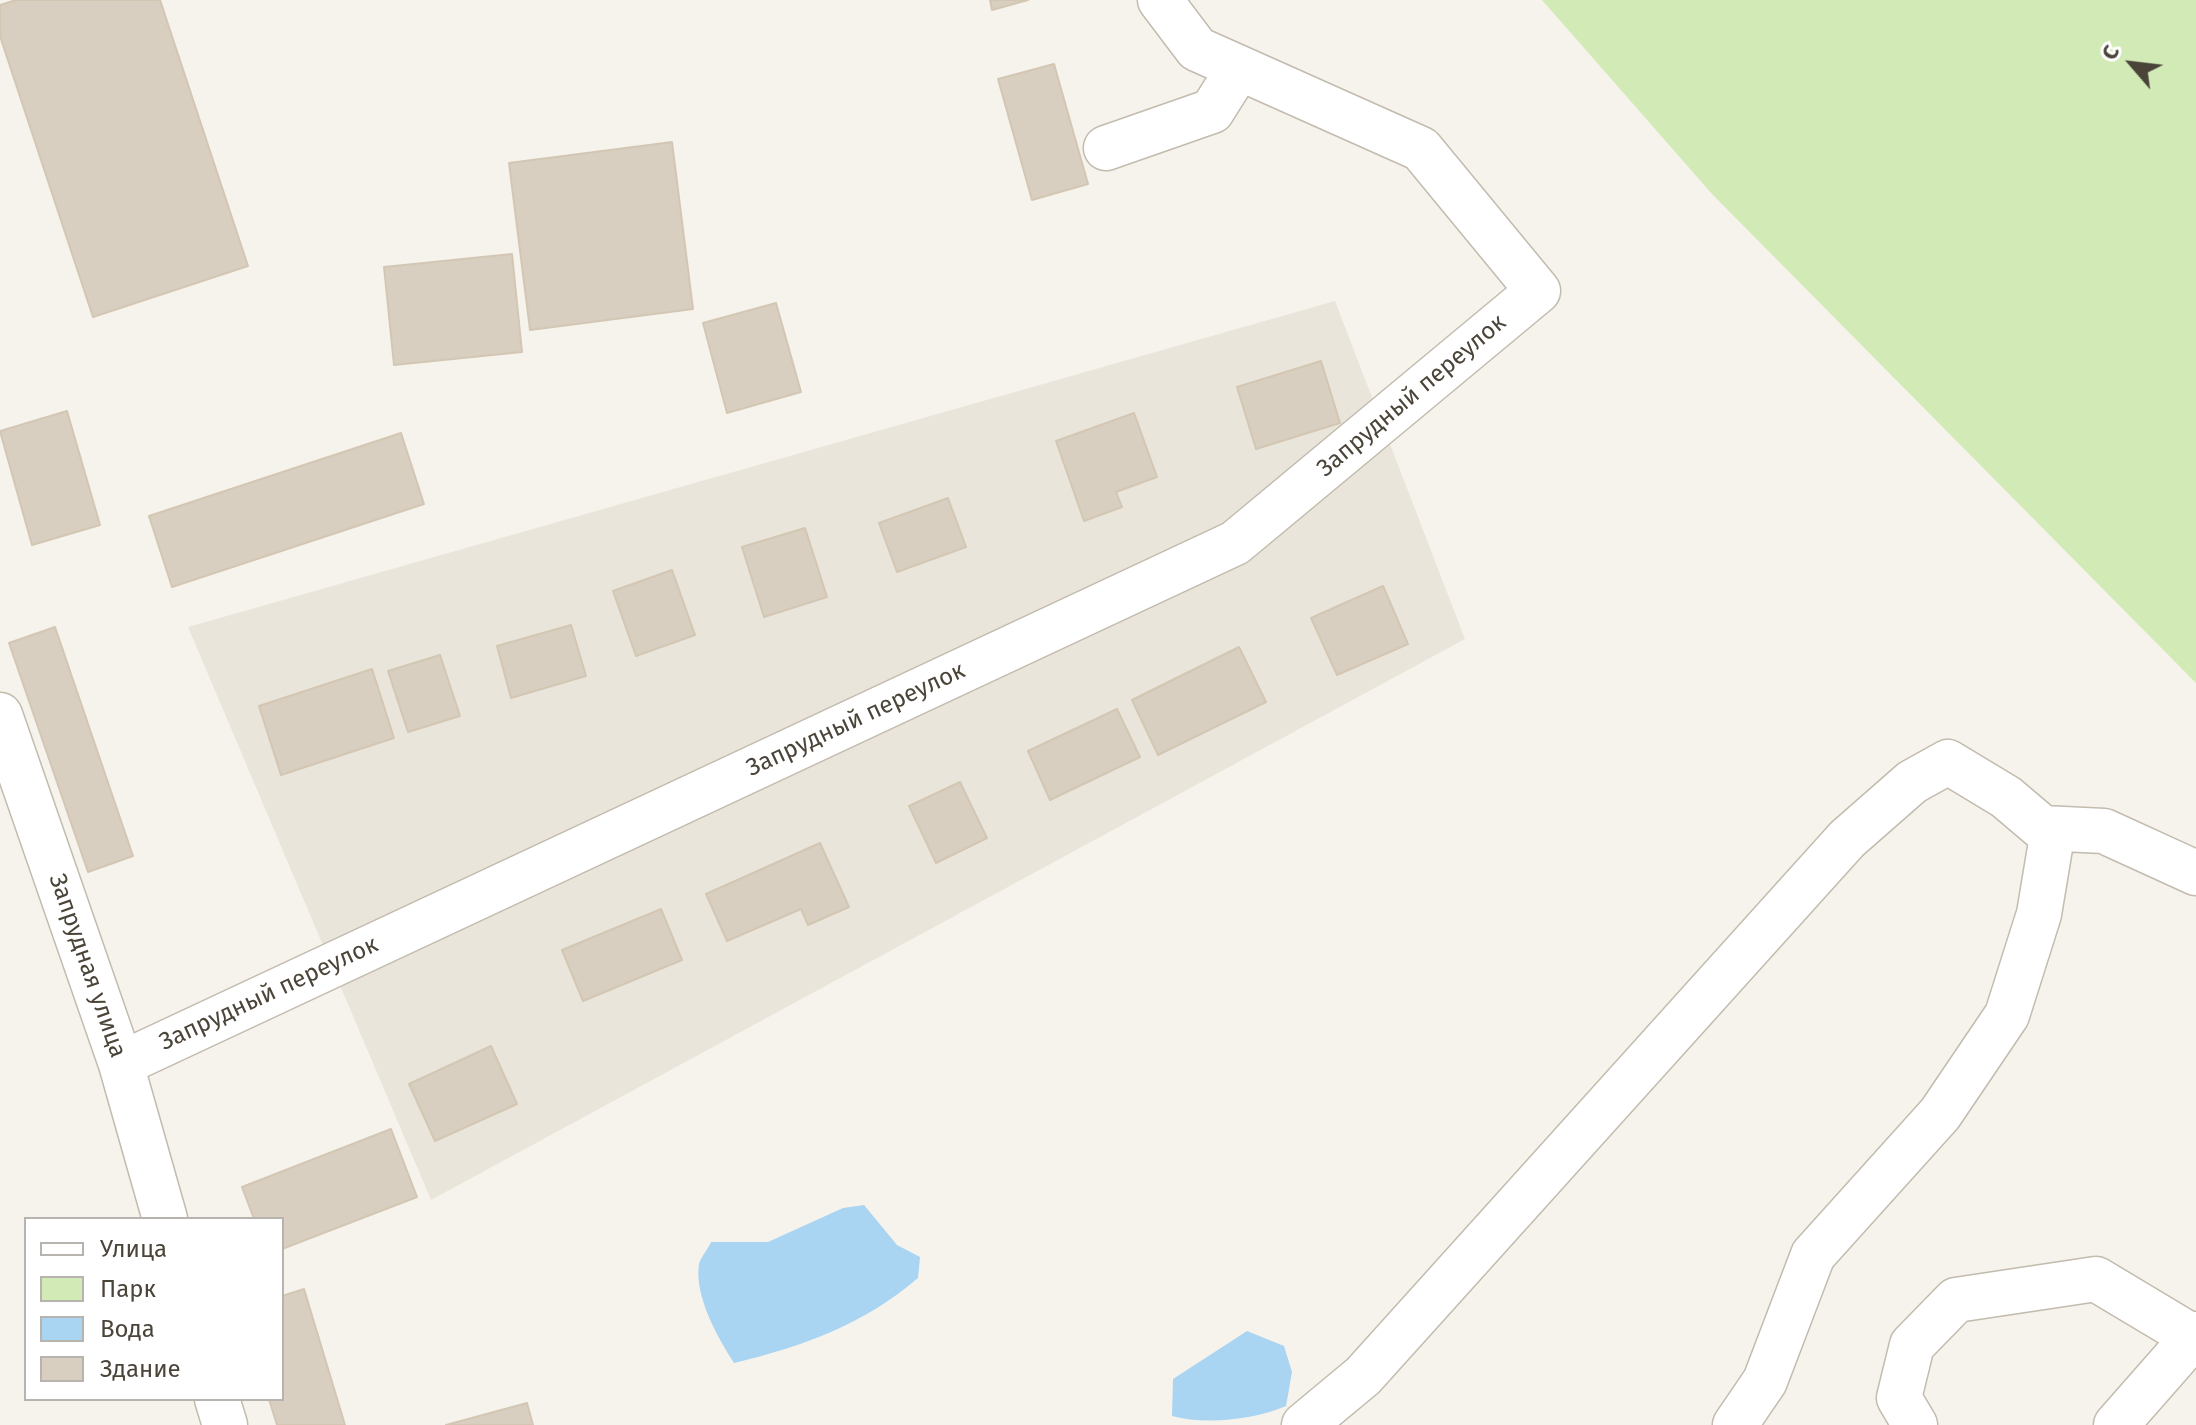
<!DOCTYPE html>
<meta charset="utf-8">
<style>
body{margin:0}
#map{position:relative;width:2196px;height:1425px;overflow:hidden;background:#f6f3ec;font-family:"Fira Sans",sans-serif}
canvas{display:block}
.legend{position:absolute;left:24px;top:1217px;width:260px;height:184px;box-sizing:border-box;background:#fff;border:2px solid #b7b4b0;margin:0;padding:10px 14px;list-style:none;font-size:24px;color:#4b4439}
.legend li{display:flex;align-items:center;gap:16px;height:40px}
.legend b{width:40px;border:2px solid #b7b4b0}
.north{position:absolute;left:2092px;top:24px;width:80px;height:80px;-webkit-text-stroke:6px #fff;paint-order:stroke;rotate:298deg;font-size:22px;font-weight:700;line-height:32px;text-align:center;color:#4b4439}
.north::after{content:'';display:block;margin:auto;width:28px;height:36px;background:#4b4439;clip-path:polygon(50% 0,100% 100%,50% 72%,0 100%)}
</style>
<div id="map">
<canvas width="2196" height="1425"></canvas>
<ul class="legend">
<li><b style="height:10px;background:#fff"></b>Улица</li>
<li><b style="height:22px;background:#d2eab5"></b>Парк</li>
<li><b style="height:22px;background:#a9d4f2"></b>Вода</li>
<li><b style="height:22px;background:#d8cfc1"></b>Здание</li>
</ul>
<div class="north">С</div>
</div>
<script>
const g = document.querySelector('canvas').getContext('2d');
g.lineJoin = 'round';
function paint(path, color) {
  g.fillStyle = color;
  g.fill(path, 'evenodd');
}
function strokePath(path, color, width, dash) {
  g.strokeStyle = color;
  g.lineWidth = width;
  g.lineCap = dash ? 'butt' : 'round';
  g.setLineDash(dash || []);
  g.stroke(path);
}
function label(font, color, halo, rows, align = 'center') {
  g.font = font + ' "Fira Sans",sans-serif';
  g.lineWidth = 7;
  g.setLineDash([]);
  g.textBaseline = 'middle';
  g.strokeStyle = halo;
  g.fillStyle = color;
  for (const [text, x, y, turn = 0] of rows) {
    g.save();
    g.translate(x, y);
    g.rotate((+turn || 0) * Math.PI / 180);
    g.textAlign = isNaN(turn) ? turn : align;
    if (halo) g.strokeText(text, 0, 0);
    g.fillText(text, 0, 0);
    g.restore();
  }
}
const residential = new Path2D(`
 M 1335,301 L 1465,639 L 431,1200 L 188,627 Z`);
const green = new Path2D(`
 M 1542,0 L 2196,0 L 2196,683 L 1712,194 Z`);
const water = new Path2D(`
 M 864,1205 L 897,1245 L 920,1257 L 918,1278 C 863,1325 804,1346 734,1363 C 718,1338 694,1296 699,1264 C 701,1257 708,1249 711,1242 L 768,1242 L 843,1208 Z
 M 1247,1331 L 1284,1346 L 1292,1372 L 1286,1406 C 1253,1420 1205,1425 1172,1416 L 1173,1379 Z`);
const building = new Path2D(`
 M 16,0 L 160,0 L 248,266 L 93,317 L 0,36 L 0,5 Z
 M 990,0 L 1028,0 L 992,10 Z
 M 1054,64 L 1088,184 L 1032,200 L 998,79 Z
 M 672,142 L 693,309 L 530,330 L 509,163 Z
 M 512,254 L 522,352 L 394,365 L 384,267 Z
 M 776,303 L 801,392 L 727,413 L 703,323 Z
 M 1321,361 L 1340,423 L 1256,449 L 1237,387 Z
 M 67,411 L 100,525 L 32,545 L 0,431 Z
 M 1134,413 L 1157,477 L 1116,492 L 1122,507 L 1084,521 L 1056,441 Z
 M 401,433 L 424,504 L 172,587 L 149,516 Z
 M 948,498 L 966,547 L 897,572 L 879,523 Z
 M 805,528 L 827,597 L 764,617 L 742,547 Z
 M 672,570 L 695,635 L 636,656 L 613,591 Z
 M 1383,586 L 1408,644 L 1337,675 L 1311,618 Z
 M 571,625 L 586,676 L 511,698 L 497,646 Z
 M 55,627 L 133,856 L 88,872 L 9,643 Z
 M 1239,647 L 1266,702 L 1158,755 L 1132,700 Z
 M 440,655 L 460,716 L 408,732 L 388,671 Z
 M 372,669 L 394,738 L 281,775 L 259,706 Z
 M 1117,709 L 1140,757 L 1050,800 L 1028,751 Z
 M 960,782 L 987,838 L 936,863 L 909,806 Z
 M 820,843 L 849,907 L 808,925 L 801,909 L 727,941 L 706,894 Z
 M 661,909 L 682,960 L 583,1001 L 562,950 Z
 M 491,1046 L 517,1104 L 435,1141 L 409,1084 Z
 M 391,1129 L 417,1197 L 282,1249 L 282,1219 L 254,1219 L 242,1187 Z
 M 304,1289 L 345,1425 L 277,1425 L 269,1399 L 282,1399 L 282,1296 Z
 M 527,1403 L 533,1425 L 446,1425 Z`);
const minor = new Path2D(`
 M 1106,148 L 1212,111 L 1239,68
 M 0,715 L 121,1064 L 165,1219
 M 2043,828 L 2104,831 L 2196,873
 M 121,1064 L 1235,543 L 1538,291 L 1421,149 L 1197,49 L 1160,0
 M 217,1399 L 225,1425
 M 1304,1425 L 1363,1376 L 1847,839 L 1912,782 L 1948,762 L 2006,797 L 2052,836 L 2039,914 L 2007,1015 L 1940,1114 L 1813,1255 L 1765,1381 L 1735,1425
 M 1915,1425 L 1899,1398 L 1912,1345 L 1956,1300 L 2096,1279 L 2193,1337
 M 2116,1425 L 2196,1334`);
const streetNames = [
 ["Запрудный переулок",1412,396,-40],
 ["Запрудный переулок",856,720,-25],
 ["Запрудная улица",87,966,71],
 ["Запрудный переулок",269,994,-25]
];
paint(residential, '#eae5da');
paint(green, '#d2eab5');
paint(water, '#a9d4f2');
paint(building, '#d8cfc1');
strokePath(building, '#d3c7b4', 2);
strokePath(minor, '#c2bbae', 47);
strokePath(minor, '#fff', 44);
label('24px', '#4b4439', '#fff', streetNames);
</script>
